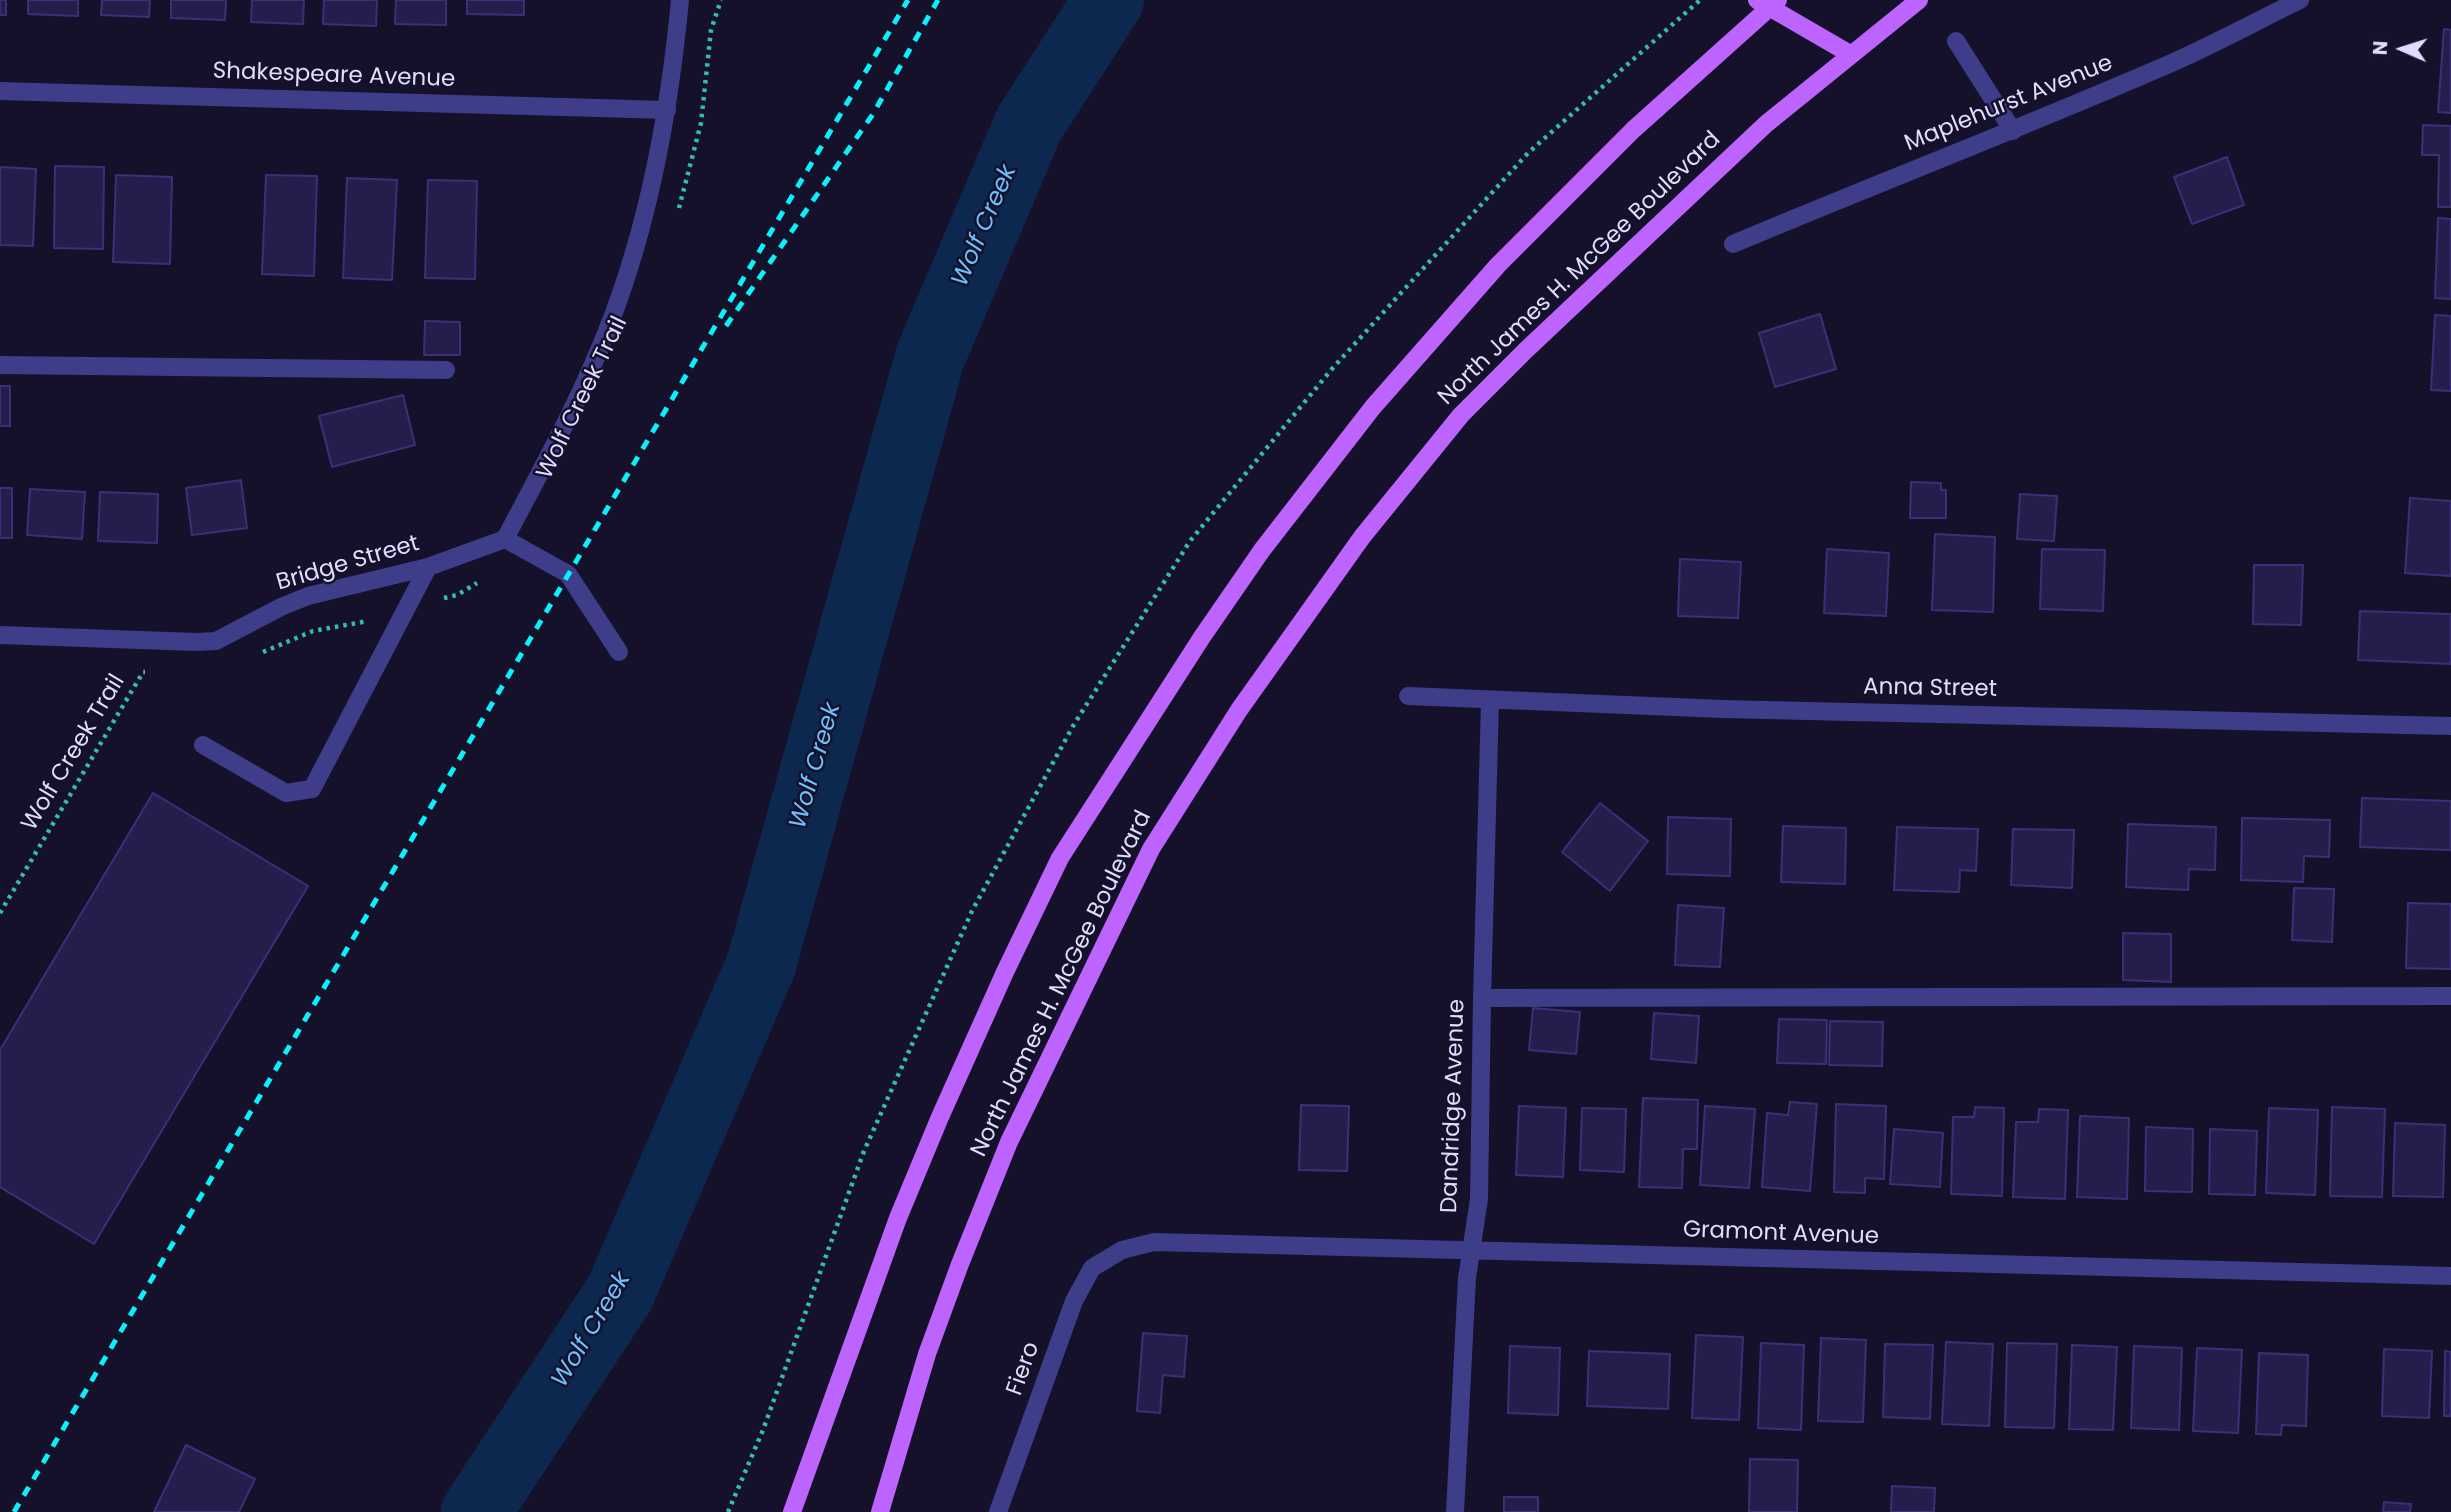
<!DOCTYPE html>
<style>
body{margin:0}
#map{position:relative;width:2451px;height:1512px;overflow:hidden;background:#15112b;font-family:Poppins,sans-serif}
canvas{display:block}
.north{position:absolute;left:2367px;top:14px;width:70px;height:70px;-webkit-text-stroke:5px #15112b;paint-order:stroke;rotate:273deg;font-size:19px;font-weight:700;line-height:28px;text-align:center;color:#dfdcff}
.north::after{content:'';display:block;margin:auto;width:24px;height:32px;background:#dfdcff;clip-path:polygon(50% 0,100% 100%,50% 72%,0 100%)}
</style>
<div id="map">
<canvas width="2451" height="1512"></canvas>
<div class="north">N</div>
</div>
<script>
const g = document.querySelector('canvas').getContext('2d');
g.lineJoin = 'round';
function strokePath(path, color, width, dash) {
  g.strokeStyle = color;
  g.lineWidth = width;
  g.lineCap = dash ? 'butt' : 'round';
  g.setLineDash(dash || []);
  g.stroke(path);
}
function paint(path, color) {
  g.fillStyle = color;
  g.fill(path, 'evenodd');
}
function label(font, color, halo, rows, align = 'center') {
  g.font = font + ' Poppins,sans-serif';
  g.lineWidth = 5;
  g.setLineDash([]);
  g.textBaseline = 'middle';
  g.strokeStyle = halo;
  g.fillStyle = color;
  for (const [text, x, y, turn = 0] of rows) {
    g.save();
    g.translate(x, y);
    g.rotate((+turn || 0) * Math.PI / 180);
    g.textAlign = isNaN(turn) ? turn : align;
    if (halo) g.strokeText(text, 0, 0);
    g.fillText(text, 0, 0);
    g.restore();
  }
}
const river = new Path2D(`
 M 476,1512 L 620,1293 L 761,965 L 930,357 L 1029,124 L 1109,0`);
const building = new Path2D(`
 M 0,0 L 6,0 L 6,15 L 0,15 Z
 M 28,0 L 78,0 L 78,16 L 28,14 Z
 M 102,0 L 150,0 L 149,17 L 101,15 Z
 M 171,0 L 226,0 L 225,20 L 171,18 Z
 M 252,0 L 304,0 L 303,24 L 251,22 Z
 M 324,0 L 377,0 L 376,26 L 323,24 Z
 M 396,0 L 446,0 L 446,25 L 395,24 Z
 M 467,0 L 524,0 L 524,15 L 467,14 Z
 M 2444,29 L 2451,30 L 2451,113 L 2438,112 Z
 M 2423,125 L 2451,126 L 2451,207 L 2438,207 L 2439,155 L 2422,155 Z
 M 2227,157 L 2244,205 L 2192,224 L 2174,177 Z
 M 55,166 L 104,167 L 103,249 L 54,248 Z
 M 0,167 L 36,169 L 33,246 L 0,245 Z
 M 116,175 L 172,177 L 170,264 L 113,262 Z
 M 266,175 L 317,176 L 314,276 L 262,274 Z
 M 347,178 L 397,180 L 392,280 L 343,278 Z
 M 428,180 L 477,181 L 475,279 L 425,278 Z
 M 2438,218 L 2451,219 L 2451,299 L 2435,298 Z
 M 1820,314 L 1836,369 L 1775,387 L 1759,333 Z
 M 2435,315 L 2451,316 L 2451,391 L 2431,390 Z
 M 425,321 L 460,322 L 460,355 L 424,355 Z
 M 0,386 L 10,386 L 10,426 L 0,426 Z
 M 403,395 L 415,445 L 332,467 L 319,416 Z
 M 241,480 L 247,528 L 192,535 L 186,488 Z
 M 1911,482 L 1941,483 L 1941,490 L 1946,490 L 1946,518 L 1910,518 Z
 M 0,488 L 12,488 L 12,538 L 0,538 Z
 M 30,489 L 85,492 L 82,539 L 27,535 Z
 M 100,492 L 158,494 L 157,543 L 98,541 Z
 M 2020,494 L 2057,496 L 2054,541 L 2017,539 Z
 M 2410,498 L 2451,501 L 2451,576 L 2405,573 Z
 M 1935,534 L 1995,537 L 1993,612 L 1932,610 Z
 M 1827,549 L 1889,553 L 1886,616 L 1824,613 Z
 M 2042,549 L 2105,550 L 2103,611 L 2040,609 Z
 M 1680,559 L 1741,562 L 1738,618 L 1678,616 Z
 M 2254,565 L 2303,565 L 2301,625 L 2253,624 Z
 M 2360,611 L 2451,614 L 2451,664 L 2358,660 Z
 M 153,793 L 308,886 L 94,1244 L 0,1187 L 0,1050 Z
 M 2362,798 L 2451,801 L 2451,850 L 2360,847 Z
 M 1600,803 L 1648,841 L 1610,891 L 1562,852 Z
 M 1668,817 L 1731,819 L 1730,876 L 1667,874 Z
 M 2242,818 L 2330,820 L 2329,857 L 2304,856 L 2303,882 L 2241,880 Z
 M 2128,824 L 2216,827 L 2215,870 L 2189,869 L 2188,890 L 2126,887 Z
 M 1783,826 L 1846,828 L 1845,884 L 1781,882 Z
 M 1897,827 L 1978,829 L 1976,871 L 1960,870 L 1959,892 L 1894,890 Z
 M 2013,829 L 2074,830 L 2072,888 L 2011,885 Z
 M 2294,888 L 2334,889 L 2332,942 L 2292,940 Z
 M 2408,903 L 2451,904 L 2451,969 L 2406,968 Z
 M 1678,905 L 1724,908 L 1720,967 L 1675,965 Z
 M 2123,933 L 2171,934 L 2171,982 L 2123,980 Z
 M 1533,1008 L 1580,1012 L 1576,1054 L 1529,1050 Z
 M 1654,1013 L 1699,1016 L 1696,1063 L 1651,1059 Z
 M 1779,1019 L 1827,1020 L 1826,1064 L 1777,1063 Z
 M 1830,1021 L 1883,1022 L 1882,1066 L 1829,1065 Z
 M 1643,1098 L 1698,1100 L 1697,1149 L 1683,1149 L 1682,1188 L 1639,1187 Z
 M 1790,1102 L 1817,1104 L 1810,1191 L 1762,1187 L 1767,1113 L 1788,1115 Z
 M 1836,1104 L 1886,1106 L 1884,1179 L 1865,1178 L 1865,1193 L 1834,1192 Z
 M 1301,1105 L 1349,1106 L 1347,1171 L 1299,1170 Z
 M 1519,1106 L 1566,1108 L 1563,1177 L 1516,1175 Z
 M 1705,1106 L 1755,1109 L 1749,1188 L 1700,1185 Z
 M 1975,1107 L 2004,1108 L 2002,1196 L 1951,1194 L 1953,1117 L 1974,1117 Z
 M 2332,1107 L 2385,1109 L 2382,1197 L 2330,1196 Z
 M 1582,1108 L 1626,1109 L 1624,1172 L 1580,1170 Z
 M 2269,1108 L 2318,1110 L 2315,1195 L 2266,1193 Z
 M 2039,1109 L 2068,1110 L 2065,1199 L 2013,1197 L 2016,1122 L 2038,1122 Z
 M 2080,1116 L 2129,1118 L 2127,1199 L 2077,1197 Z
 M 2395,1123 L 2445,1125 L 2443,1197 L 2393,1196 Z
 M 2146,1127 L 2193,1129 L 2192,1192 L 2145,1191 Z
 M 1894,1129 L 1943,1133 L 1940,1187 L 1890,1184 Z
 M 2210,1129 L 2257,1131 L 2255,1195 L 2209,1194 Z
 M 1143,1333 L 1187,1336 L 1184,1377 L 1163,1375 L 1160,1413 L 1137,1411 Z
 M 1696,1335 L 1743,1337 L 1739,1420 L 1692,1418 Z
 M 1821,1338 L 1866,1340 L 1863,1422 L 1818,1421 Z
 M 1946,1342 L 1993,1344 L 1989,1426 L 1942,1424 Z
 M 1761,1343 L 1804,1345 L 1801,1430 L 1758,1428 Z
 M 2007,1343 L 2057,1344 L 2054,1428 L 2005,1427 Z
 M 1885,1344 L 1933,1345 L 1930,1419 L 1883,1417 Z
 M 2072,1345 L 2117,1347 L 2113,1430 L 2069,1429 Z
 M 1510,1346 L 1560,1348 L 1558,1415 L 1508,1413 Z
 M 2134,1346 L 2182,1348 L 2179,1430 L 2131,1428 Z
 M 2197,1348 L 2242,1350 L 2238,1433 L 2193,1431 Z
 M 2384,1349 L 2432,1351 L 2429,1418 L 2382,1416 Z
 M 1589,1351 L 1670,1354 L 1668,1409 L 1587,1406 Z
 M 2445,1351 L 2451,1352 L 2451,1416 L 2444,1416 Z
 M 2259,1353 L 2308,1355 L 2306,1426 L 2282,1425 L 2281,1435 L 2256,1434 Z
 M 186,1445 L 255,1479 L 239,1512 L 154,1512 Z
 M 1750,1459 L 1798,1460 L 1797,1512 L 1749,1512 Z
 M 1892,1486 L 1935,1488 L 1934,1512 L 1891,1512 Z
 M 1504,1497 L 1538,1497 L 1538,1512 L 1504,1512 Z
 M 2384,1502 L 2411,1504 L 2410,1512 L 2383,1512 Z`);
const path = new Path2D(`
 M 679,208 L 701,123 L 711,30 L 721,0
 M 444,598 L 457,595 L 477,583
 M 263,652 L 313,631 L 368,621
 M 0,913 L 143,672 L 145,672
 M 728,1512 L 763,1430 L 864,1151 L 972,911 L 1073,726 L 1190,541 L 1331,370 L 1528,153 L 1700,0`);
const minor = new Path2D(`
 M 1956,41 L 2013,131
 M 0,91 L 667,110
 M 1733,244 C 1880,182 2030,125 2176,61 C 2218,42 2259,20 2300,0
 M 0,365 L 446,370
 M 505,539 C 543,467 583,395 612,318 C 650,218 670,106 680,0
 M 0,635 L 196,642 L 216,641 L 281,607 L 308,596 L 428,567 L 505,539 L 568,574 L 619,652
 M 1408,696 L 1723,709 L 2451,726
 M 203,745 L 286,793 L 312,789 L 428,567
 M 1482,998 L 2451,996
 M 998,1512 L 1074,1301 L 1092,1268 L 1122,1250 L 1154,1242 L 2451,1276
 M 1455,1512 L 1467,1278 L 1479,1199 L 1482,998 L 1490,701`);
const major = new Path2D(`
 M 1757,0 L 1850,54
 M 792,1512 L 898,1218 L 940,1117 L 1005,972 L 1060,858 L 1202,637 L 1262,550 L 1373,407 L 1498,265 L 1633,130 L 1778,0
 M 880,1512 L 927,1354 L 960,1264 L 1009,1142 L 1151,849 L 1239,710 L 1362,537 L 1461,415 L 1526,350 L 1766,124 L 1919,0`);
const rail = new Path2D(`
 M 726,326 L 873,114 L 938,0
 M 14,1512 L 908,0`);
const streetNames = [
 ["Shakespeare Avenue",334,76,2],
 ["Maplehurst Avenue",2009,104,-22],
 ["North James H. McGee Boulevard",1580,269,-44],
 ["Wolf Creek Trail",583,398,-64],
 ["Bridge Street",348,564,-16],
 ["Anna Street",1930,689,1],
 ["Wolf Creek Trail",74,753,-59],
 ["North James H. McGee Boulevard",1062,984,-64],
 ["Dandridge Avenue",1454,1106,-88],
 ["Gramont Avenue",1781,1234,2],
 ["Fiero",1024,1369,-70]
];
const waterNames = [
 ["Wolf Creek",985,226,-67],
 ["Wolf Creek",816,766,-74],
 ["Wolf Creek",592,1330,-59]
];
strokePath(river, '#0d284e', 70);
paint(building, '#251e4c');
strokePath(building, '#3b3078', 2);
strokePath(path, '#32bdaf', 4.5, [3.5, 5]);
strokePath(minor, '#3d3d8a', 18);
strokePath(major, '#be64fe', 18);
strokePath(rail, '#0af0fd', 5, [10, 9]);
label('23px', '#dfdcff', '#15112b', streetNames);
label('italic 24px', '#6bc0fe', '#15112b', waterNames);
</script>
